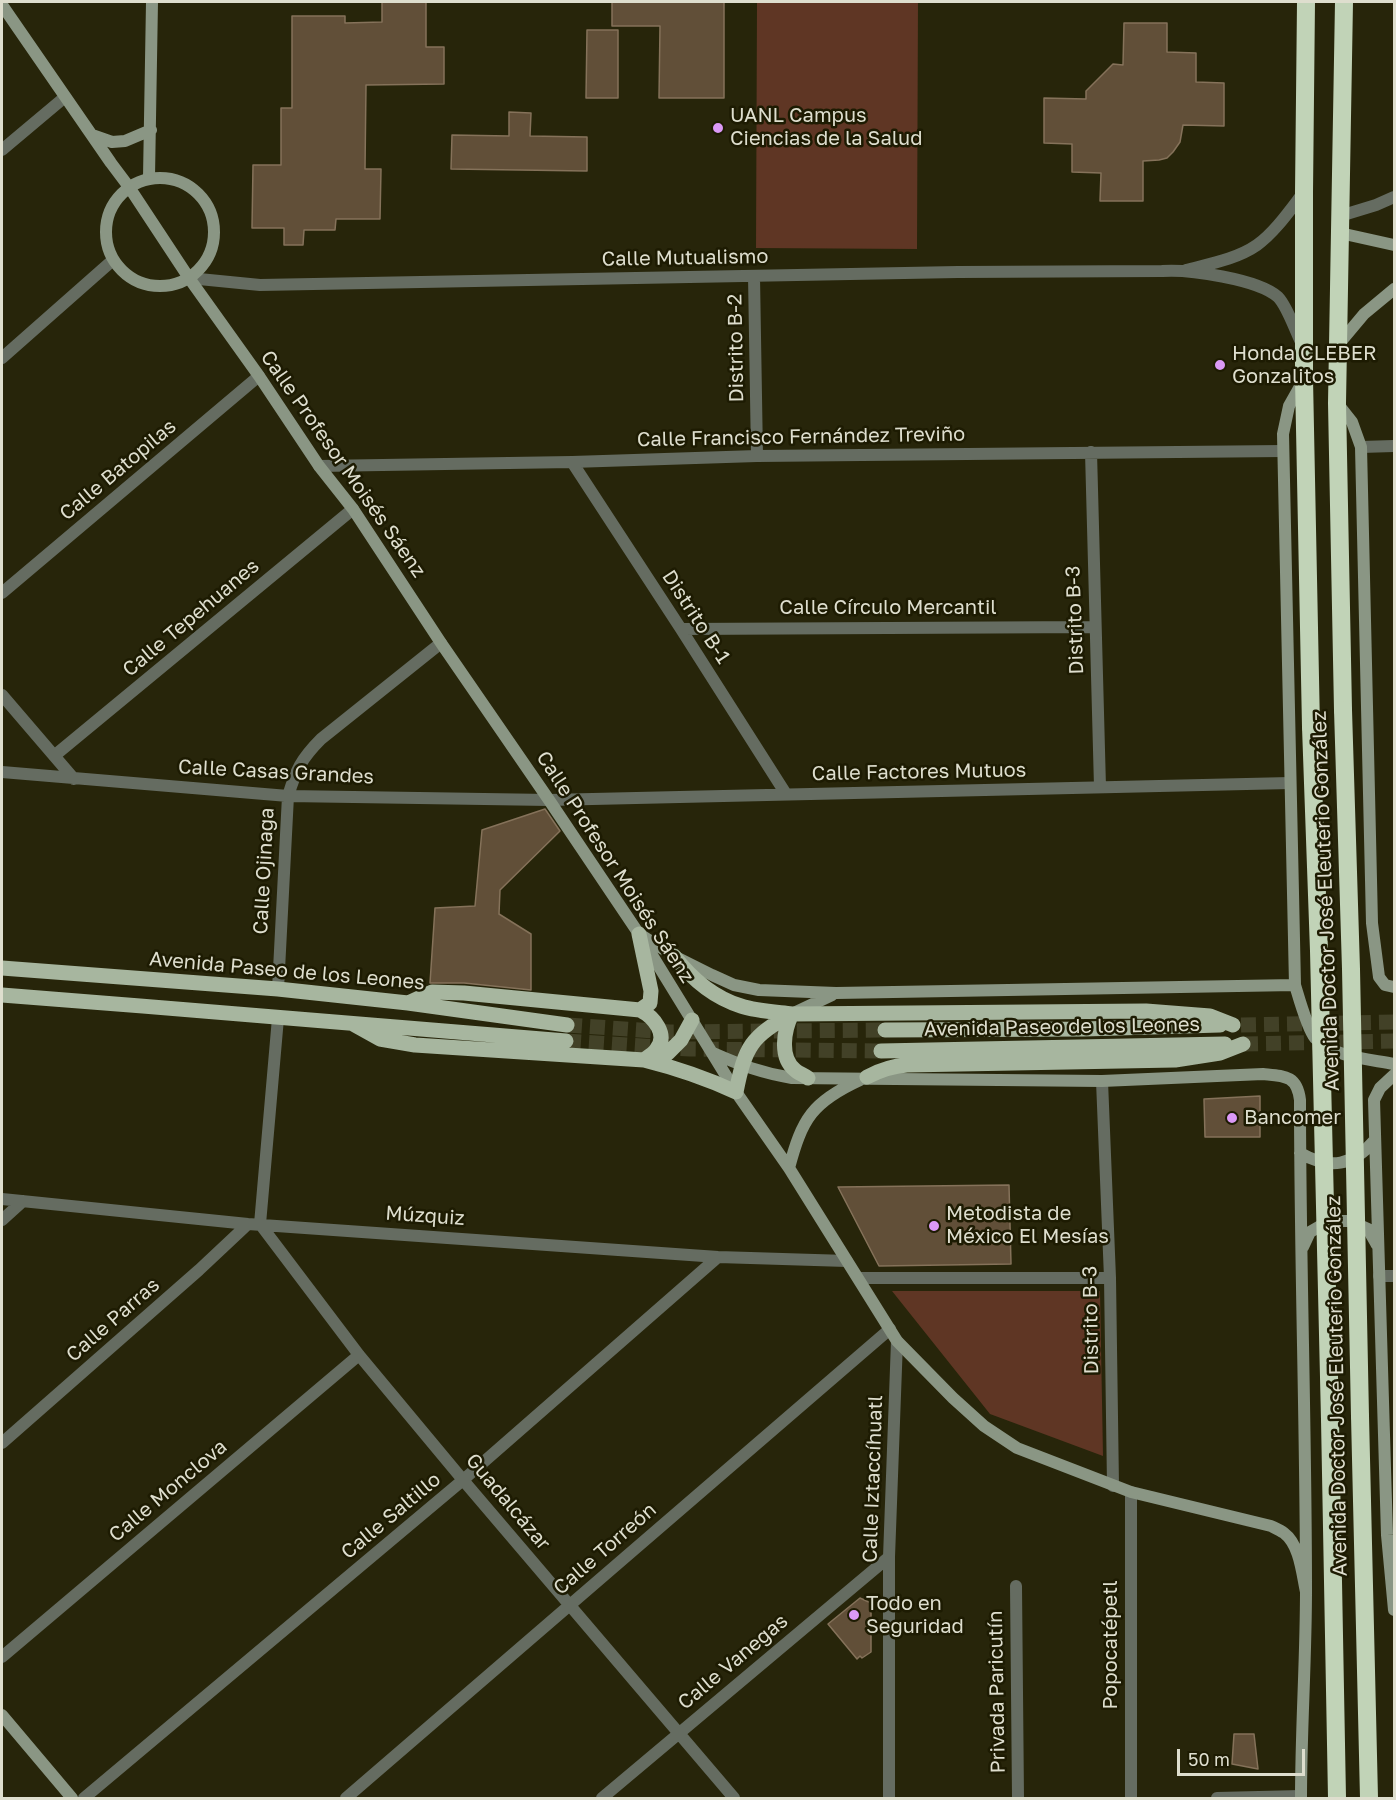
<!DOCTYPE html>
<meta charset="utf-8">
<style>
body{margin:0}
#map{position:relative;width:1396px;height:1800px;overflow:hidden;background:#27250a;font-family:"Golos Text",sans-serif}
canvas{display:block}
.frame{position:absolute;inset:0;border:3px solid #dedece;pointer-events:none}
.scale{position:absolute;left:1177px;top:1749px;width:128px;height:27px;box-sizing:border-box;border:3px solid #dedece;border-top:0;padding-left:8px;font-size:18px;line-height:21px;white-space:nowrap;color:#dedece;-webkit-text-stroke:4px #1d1b02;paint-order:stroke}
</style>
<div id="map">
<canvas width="1396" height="1800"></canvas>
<div class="frame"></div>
<div class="scale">50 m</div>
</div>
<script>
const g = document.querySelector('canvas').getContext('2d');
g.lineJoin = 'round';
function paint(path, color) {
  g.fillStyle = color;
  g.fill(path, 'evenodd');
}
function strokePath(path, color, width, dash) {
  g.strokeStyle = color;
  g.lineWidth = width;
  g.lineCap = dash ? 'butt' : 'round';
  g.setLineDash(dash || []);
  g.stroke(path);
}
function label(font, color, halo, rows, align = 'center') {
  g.font = font + ' "Golos Text",sans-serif';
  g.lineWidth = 5;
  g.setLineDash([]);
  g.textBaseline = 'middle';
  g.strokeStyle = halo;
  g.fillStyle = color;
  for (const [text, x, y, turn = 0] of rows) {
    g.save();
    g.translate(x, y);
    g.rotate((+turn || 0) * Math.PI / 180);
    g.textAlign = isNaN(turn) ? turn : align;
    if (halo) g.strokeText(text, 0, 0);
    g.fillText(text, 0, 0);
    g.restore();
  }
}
const green = new Path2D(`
 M 757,2 L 918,2 L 917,249 L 756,248 Z
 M 892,1291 L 1100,1291 L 1103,1456 L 990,1414 Z`);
const building = new Path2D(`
 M 382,2 L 426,2 L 426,47 L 444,47 L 444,84 L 366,85 L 365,169 L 381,169 L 380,219 L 336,219 L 335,230 L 304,230 L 303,245 L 284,245 L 284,228 L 252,228 L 253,165 L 281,165 L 281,108 L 292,108 L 292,16 L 345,16 L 345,23 L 382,22 Z
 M 612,2 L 724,2 L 724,98 L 659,98 L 660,26 L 612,26 Z
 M 1124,23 L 1167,23 L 1167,52 L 1196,53 L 1196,82 L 1224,83 L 1224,126 L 1183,125 L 1180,142 L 1173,152 L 1167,158 L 1159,160 L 1143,161 L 1143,201 L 1100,201 L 1101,173 L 1072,172 L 1072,144 L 1044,143 L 1044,98 L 1086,99 L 1086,91 L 1113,64 L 1123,65 Z
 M 587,30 L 618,30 L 618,98 L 586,98 Z
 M 509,112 L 531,113 L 530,136 L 587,137 L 587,171 L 451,169 L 452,135 L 509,136 Z
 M 545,809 L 560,831 L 500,890 L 499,914 L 531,934 L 531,990 L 464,983 L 430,983 L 435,908 L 475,906 L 482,830 Z
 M 1260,1096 L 1260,1137 L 1205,1137 L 1204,1099 Z
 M 1009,1185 L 1011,1264 L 879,1266 L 838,1187 Z
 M 860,1598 L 871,1603 L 871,1652 L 862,1658 L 860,1656 L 857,1659 L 828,1624 Z
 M 1234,1734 L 1254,1734 L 1258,1769 L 1232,1764 Z`);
const primaryTunnel = new Path2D(`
 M 567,1025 L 670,1032 L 885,1030
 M 1241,1025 L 1394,1022
 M 566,1041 L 690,1049 L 881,1051
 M 1243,1044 L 1394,1041`);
const street = new Path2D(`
 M 2,150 L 65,97
 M 1340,216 L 1376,205 L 1394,197
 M 1186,270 C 1209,264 1237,259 1257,245 C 1275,232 1290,210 1304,192
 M 754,276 L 757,456
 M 189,278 L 260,285 L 958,272 L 1162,271 C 1188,269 1258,279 1278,297 C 1287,306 1295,330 1301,342
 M 2,358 L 113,260
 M 1361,447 L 1394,446
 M 1091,452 L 1100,787
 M 572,462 L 681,629 L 786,794
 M 319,466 L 572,462 L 757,456 L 1283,451
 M 2,593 L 259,376
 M 681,629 L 1095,627
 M 2,695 L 74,779
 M 54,756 L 353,509
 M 2,772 L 288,796 L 549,800 L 1290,783
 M 278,989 L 288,796 C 296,770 301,759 321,739 L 441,643
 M 278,1018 L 260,1224 L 359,1355 L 463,1480 L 734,1798
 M 1102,1081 L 1110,1278 L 1113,1486
 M 2,1199 L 248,1224 L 718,1257 L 847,1261
 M 2,1220 L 23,1201
 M 1379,1276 L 1394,1276
 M 859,1278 L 1110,1278
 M 2,1443 L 199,1270 L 248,1224
 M 1016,1586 L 1018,1798
 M 2,1657 L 359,1355
 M 84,1798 L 463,1480 L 718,1257
 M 346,1798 L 890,1329
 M 602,1798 L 889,1557
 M 889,1798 L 889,1557 L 897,1341
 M 1131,1798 L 1131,1492
 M 1217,1798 L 1301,1796`);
const secondary = new Path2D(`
 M 2,5 L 111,163 L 129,187 L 189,278 L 259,376 L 319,466 L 353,509 L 441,643 L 549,800 L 639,934 L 736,1092 L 789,1168 L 897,1341 L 953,1398 L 984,1426 L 1017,1448 L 1131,1492 L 1271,1526 C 1275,1528 1280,1530 1284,1533 C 1300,1545 1302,1574 1306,1592
 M 92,135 L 112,142 L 125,141 L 151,130
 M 149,177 L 152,2
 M106 232a54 54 0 1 1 108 0a54 54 0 1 1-108 0Z
 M 1340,233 L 1394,245
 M 1338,345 L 1364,314 L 1394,289
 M 1302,383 L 1289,406 L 1283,434 L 1295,985 C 1299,998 1307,1028 1315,1038 C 1335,1058 1369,1059 1394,1064
 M 1337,403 L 1352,422 L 1361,447 L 1372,923 L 1379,977 L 1385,985 L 1394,987
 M 641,935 L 674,956 L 712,975 L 734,985 L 759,990 L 836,993 L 1295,985
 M 794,1013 L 832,995
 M 713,1053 C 740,1065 762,1073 792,1078 L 1102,1081 L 1263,1074 C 1284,1076 1297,1075 1300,1100 C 1300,1263 1306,1426 1306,1590 C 1306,1659 1301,1729 1301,1798
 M 1394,1075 L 1380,1088 L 1374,1100 L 1387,1535 L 1394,1610
 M 1300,1153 C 1330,1170 1353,1166 1375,1140
 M 789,1168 C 802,1119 812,1102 860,1080
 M 1303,1247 L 1310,1232 L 1329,1221 L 1350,1221 L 1368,1229 L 1377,1245
 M 2,1715 L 72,1798`);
const primary = new Path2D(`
 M 674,956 C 691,978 712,997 741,1006 C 756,1011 775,1012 792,1014 L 1146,1011 L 1210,1016 L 1233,1025
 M 2,968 L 278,989 L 408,1003 L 567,1025
 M 2,995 C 190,1010 378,1024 566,1041
 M 408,1003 L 432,992 L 464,993 L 640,1010 L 650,1003 L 651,991 L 639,934
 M 640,1010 C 654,1017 669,1035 656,1050 C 653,1054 648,1057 644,1060
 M 792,1014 C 784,1030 779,1057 795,1070 C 798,1073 804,1075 808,1078
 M 353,1024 L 380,1039 L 415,1045 L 644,1060 C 676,1068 706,1078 736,1092 C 745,1047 751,1036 792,1014
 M 885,1030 L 1084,1029 L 1220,1025
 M 881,1051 L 1225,1044
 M 647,1059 L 668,1053 L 681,1040 L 692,1020
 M 867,1077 C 880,1070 892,1066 907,1065 L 1175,1060 L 1220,1053 L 1243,1044`);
const highway = new Path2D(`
 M 1306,2 L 1304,192 L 1304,379 L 1311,727
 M 1343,710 L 1337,403 L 1344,2
 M 1360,1416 L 1369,1798
 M 1330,1419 L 1337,1798`);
const highwayBridge = new Path2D(`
 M 1343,710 L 1351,969 L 1360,1416
 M 1311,727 L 1319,951 L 1330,1419`);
const markers = [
 [718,128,6,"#db99f6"],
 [1220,365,6,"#db99f6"],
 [1232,1118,6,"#db99f6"],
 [934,1226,6,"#db99f6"],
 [854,1615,6,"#db99f6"]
];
const poiNames = [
 ["UANL Campus",730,116],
 ["Ciencias de la Salud",730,139],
 ["Honda CLEBER",1232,354],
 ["Gonzalitos",1232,377],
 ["Bancomer",1244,1118],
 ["Metodista de",946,1214],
 ["México El Mesías",946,1237],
 ["Todo en",866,1604],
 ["Seguridad",866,1627]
];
const streetNames = [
 ["Calle Mutualismo",685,258,-1],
 ["Distrito B-2",736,348,-91],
 ["Calle Francisco Fernández Treviño",801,437,-1],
 ["Calle Profesor Moisés Sáenz",343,464,55],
 ["Calle Batopilas",118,470,-40],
 ["Calle Círculo Mercantil",888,608],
 ["Distrito B-1",696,617,57],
 ["Calle Tepehuanes",191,618,-40],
 ["Distrito B-3",1075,620,-92],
 ["Calle Casas Grandes",276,772,3],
 ["Calle Factores Mutuos",919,772,-1],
 ["Calle Profesor Moisés Sáenz",615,867,57],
 ["Calle Ojinaga",264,871,-87],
 ["Avenida Doctor José Eleuterio González",1326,901,-92],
 ["Avenida Paseo de los Leones",287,971,5],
 ["Avenida Paseo de los Leones",1062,1027,-1],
 ["Múzquiz",425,1216,4],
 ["Calle Parras",113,1320,-41],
 ["Distrito B-3",1091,1320,-91],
 ["Avenida Doctor José Eleuterio González",1337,1386,-91],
 ["Calle Iztaccíhuatl",873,1479,-88],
 ["Calle Monclova",168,1491,-40],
 ["Guadalcázar",508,1502,50],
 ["Calle Saltillo",391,1516,-40],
 ["Calle Torreón",605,1549,-41],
 ["Popocatépetl",1111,1645,-90],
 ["Calle Vanegas",733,1662,-40],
 ["Privada Paricutín",997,1692,-91]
];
paint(green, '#5f3624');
paint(building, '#614f38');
strokePath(building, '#85725a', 1.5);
strokePath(primaryTunnel, '#424127', 15, [15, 8]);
strokePath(street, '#656c61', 12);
strokePath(secondary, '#8a9684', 12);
strokePath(primary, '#a7b69f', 15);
strokePath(highway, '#c1d3b7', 18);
strokePath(highwayBridge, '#c1d3b7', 18);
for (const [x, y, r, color] of markers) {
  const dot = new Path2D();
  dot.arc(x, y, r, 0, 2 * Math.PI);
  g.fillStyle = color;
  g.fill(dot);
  strokePath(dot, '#1d1b02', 2);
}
label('20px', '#dedece', '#1d1b02', poiNames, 'left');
label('20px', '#dedece', '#1d1b02', streetNames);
</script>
